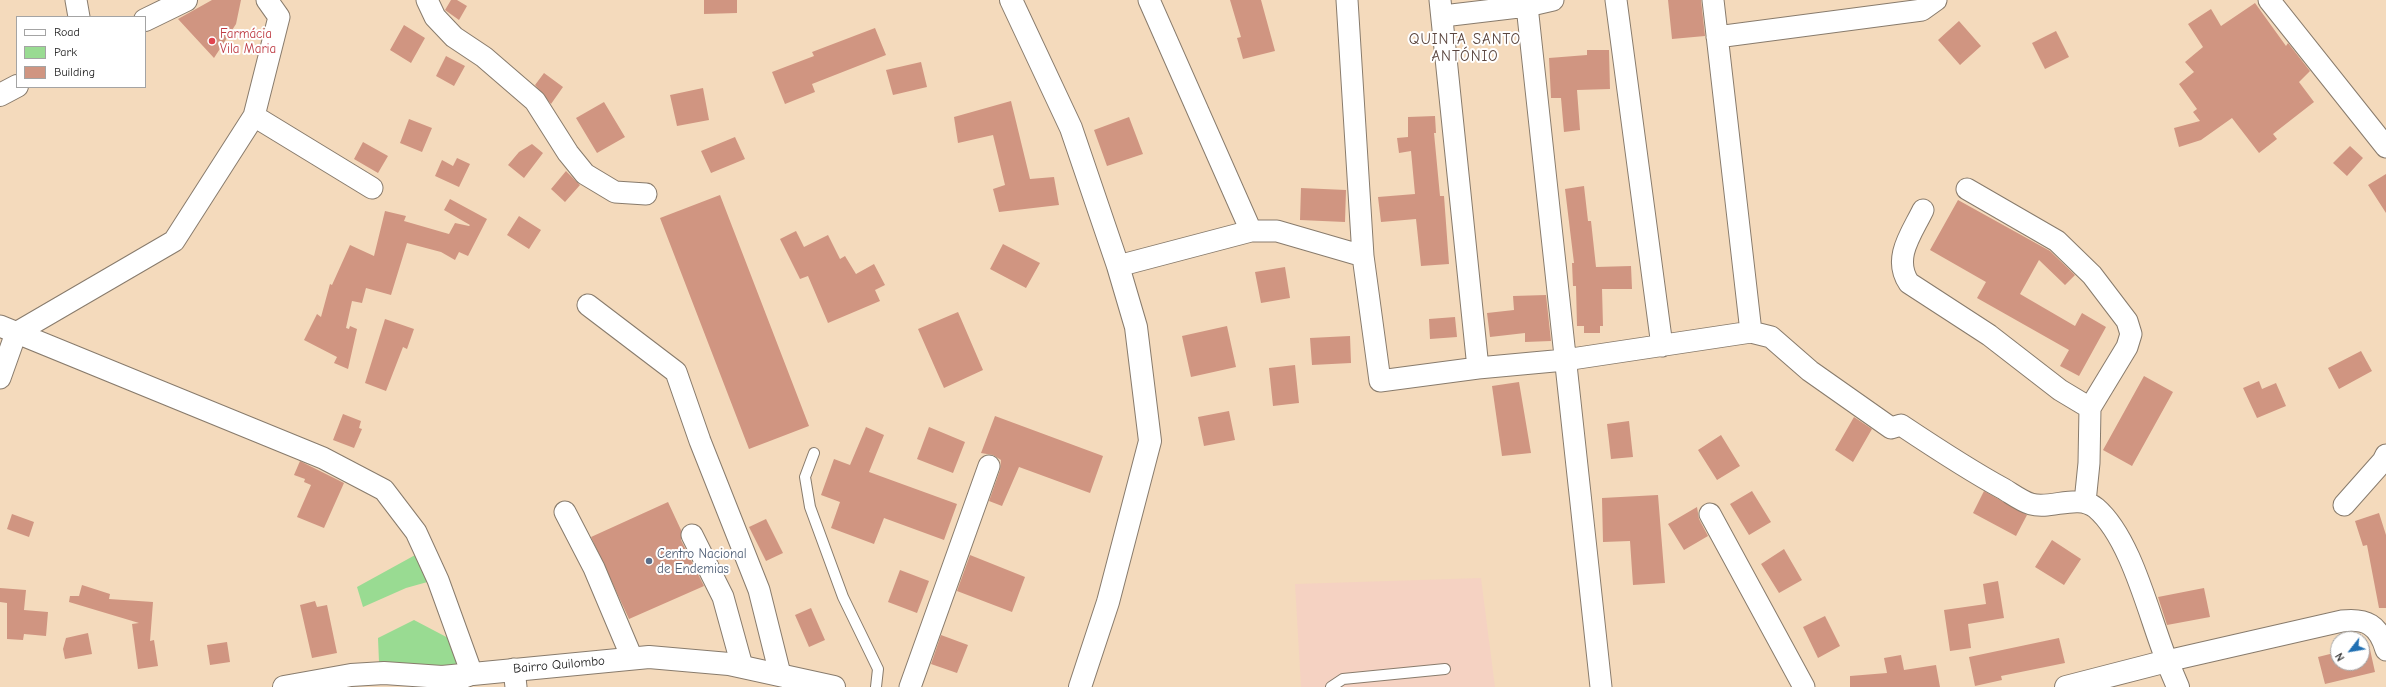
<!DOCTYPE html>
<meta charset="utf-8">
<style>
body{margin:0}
#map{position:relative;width:2386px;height:687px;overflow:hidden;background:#f4dabc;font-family:"Comic Neue",sans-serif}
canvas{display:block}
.legend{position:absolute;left:16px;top:16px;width:130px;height:72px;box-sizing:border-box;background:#fff;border:1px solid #a4a4a4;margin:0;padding:5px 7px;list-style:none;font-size:12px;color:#1c1c1c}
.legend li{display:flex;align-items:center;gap:8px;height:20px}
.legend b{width:20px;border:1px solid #a4a4a4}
.north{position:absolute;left:2330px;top:631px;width:40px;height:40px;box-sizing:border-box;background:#fff;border:1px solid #a4a4a4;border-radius:50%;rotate:239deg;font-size:11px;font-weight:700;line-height:16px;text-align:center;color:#1c1c1c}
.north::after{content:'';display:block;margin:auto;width:14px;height:18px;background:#1f6fb2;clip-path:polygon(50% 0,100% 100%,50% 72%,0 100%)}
</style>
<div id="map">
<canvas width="2386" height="687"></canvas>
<ul class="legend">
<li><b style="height:5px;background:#fff"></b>Road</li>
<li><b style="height:11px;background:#99db92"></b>Park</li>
<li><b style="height:11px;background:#d09581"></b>Building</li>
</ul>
<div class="north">N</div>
</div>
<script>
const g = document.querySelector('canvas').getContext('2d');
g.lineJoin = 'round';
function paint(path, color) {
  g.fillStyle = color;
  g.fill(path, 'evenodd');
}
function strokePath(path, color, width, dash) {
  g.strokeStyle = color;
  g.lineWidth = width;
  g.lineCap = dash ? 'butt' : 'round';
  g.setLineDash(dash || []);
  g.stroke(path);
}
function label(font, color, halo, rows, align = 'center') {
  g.font = font + ' "Comic Neue",sans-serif';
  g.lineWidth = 4;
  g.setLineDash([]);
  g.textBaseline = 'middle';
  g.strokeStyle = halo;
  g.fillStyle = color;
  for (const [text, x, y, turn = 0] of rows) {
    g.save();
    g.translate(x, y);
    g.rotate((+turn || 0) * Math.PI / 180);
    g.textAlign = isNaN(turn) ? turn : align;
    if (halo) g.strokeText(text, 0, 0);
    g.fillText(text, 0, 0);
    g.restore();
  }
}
const built = new Path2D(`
 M 1481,578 L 1495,687 L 1301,687 L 1295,584 Z`);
const green = new Path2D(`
 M 417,554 L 431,581 L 406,588 L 363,607 L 357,587 Z
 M 414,620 L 454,641 L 461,668 L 379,662 L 378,638 Z`);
const building = new Path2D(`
 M 212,0 L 241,0 L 236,24 L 214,58 L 178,19 Z
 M 451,0 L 457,0 L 467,6 L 459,20 L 445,10 Z
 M 704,0 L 737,0 L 737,13 L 704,14 Z
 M 1230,0 L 1261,0 L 1275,51 L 1243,59 L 1237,38 L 1241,37 Z
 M 1668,0 L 1701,0 L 1705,36 L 1672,39 Z
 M 2255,3 L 2286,46 L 2288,43 L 2310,71 L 2299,82 L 2314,102 L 2273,134 L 2277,139 L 2259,153 L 2232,118 L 2201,140 L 2179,147 L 2174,128 L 2200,121 L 2193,112 L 2197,109 L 2179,84 L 2194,72 L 2185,62 L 2203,47 L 2188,24 L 2211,9 L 2221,26 Z
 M 1959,21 L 1981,46 L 1960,65 L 1938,40 Z
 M 404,25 L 425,38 L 411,63 L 390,50 Z
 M 875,28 L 886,55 L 812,84 L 815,92 L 785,104 L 772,72 L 814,56 L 812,52 Z
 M 2056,31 L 2069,57 L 2045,69 L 2032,43 Z
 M 1587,50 L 1609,50 L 1610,89 L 1577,90 L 1580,130 L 1564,132 L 1561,98 L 1551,98 L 1549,58 L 1587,55 Z
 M 446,56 L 465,66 L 454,86 L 436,76 Z
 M 921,62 L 927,87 L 893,95 L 886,70 Z
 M 544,73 L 563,87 L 551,104 L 535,85 Z
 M 703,88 L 709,120 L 677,126 L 670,95 Z
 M 1011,101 L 1030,179 L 1054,177 L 1059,205 L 999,212 L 993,189 L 1005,185 L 993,135 L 958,143 L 954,117 Z
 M 604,102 L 625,137 L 597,153 L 576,118 Z
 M 1435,116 L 1436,133 L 1434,133 L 1440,196 L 1444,196 L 1449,264 L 1421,266 L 1416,219 L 1381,222 L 1378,197 L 1415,194 L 1411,151 L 1399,153 L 1397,138 L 1408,137 L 1408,117 Z
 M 1129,117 L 1143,154 L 1107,166 L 1094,130 Z
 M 409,119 L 432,128 L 422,152 L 400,143 Z
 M 735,137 L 745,159 L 711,173 L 701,151 Z
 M 363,142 L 388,156 L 378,173 L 354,159 Z
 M 532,144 L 543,153 L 524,178 L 508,165 L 519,152 Z
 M 2350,146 L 2363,158 L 2347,176 L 2333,163 Z
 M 457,158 L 470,164 L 459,187 L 435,176 L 442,160 L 453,166 Z
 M 566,171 L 580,185 L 565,202 L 551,189 Z
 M 2386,174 L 2386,213 L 2368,185 Z
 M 1584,186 L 1588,221 L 1591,221 L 1596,267 L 1631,266 L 1632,289 L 1602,289 L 1603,326 L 1600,326 L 1600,333 L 1584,333 L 1584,326 L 1577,326 L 1576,286 L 1573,286 L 1572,263 L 1574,263 L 1565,189 Z
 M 1301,188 L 1346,190 L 1345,222 L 1300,220 Z
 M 720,195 L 809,426 L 749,449 L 660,218 Z
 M 450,199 L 487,219 L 468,256 L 459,252 L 455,260 L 441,252 L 407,243 L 391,295 L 366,288 L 362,303 L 352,301 L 346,328 L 349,329 L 350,326 L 357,329 L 348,369 L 334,363 L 337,357 L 304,340 L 317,314 L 321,317 L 330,284 L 332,285 L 350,245 L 374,256 L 385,211 L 406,216 L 404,221 L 449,234 L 455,223 L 469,226 L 470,225 L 444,210 Z
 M 1958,200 L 2050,251 L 2075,275 L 2065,285 L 2039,260 L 2020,294 L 2075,326 L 2082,313 L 2106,327 L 2079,376 L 2060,366 L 2069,350 L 1977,298 L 1986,282 L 1930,250 Z
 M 519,216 L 541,230 L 529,249 L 507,235 Z
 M 796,231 L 804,247 L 828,235 L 840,259 L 845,256 L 856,274 L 874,264 L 885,285 L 875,290 L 880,301 L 828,323 L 808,276 L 800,279 L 780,239 Z
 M 1003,244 L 1040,263 L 1026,288 L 990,269 Z
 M 1285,267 L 1290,298 L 1261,303 L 1255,272 Z
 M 1546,295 L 1551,341 L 1525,342 L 1525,333 L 1490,337 L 1487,313 L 1514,310 L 1513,296 Z
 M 958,312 L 983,370 L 944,388 L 918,329 Z
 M 1455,317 L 1457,337 L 1430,339 L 1429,319 Z
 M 385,319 L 414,329 L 407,349 L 403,347 L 386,391 L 365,383 Z
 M 1227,326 L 1236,367 L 1191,377 L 1182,336 Z
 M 1350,336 L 1351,363 L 1312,365 L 1310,338 Z
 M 2361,351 L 2372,371 L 2339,389 L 2328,368 Z
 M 1295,365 L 1299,403 L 1273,406 L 1269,368 Z
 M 2144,376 L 2173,392 L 2132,466 L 2103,450 Z
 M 2259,381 L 2262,389 L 2276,383 L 2286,406 L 2257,418 L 2243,388 Z
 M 1519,382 L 1531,453 L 1502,456 L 1492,386 Z
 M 1229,411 L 1235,440 L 1204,446 L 1198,417 Z
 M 343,414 L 361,421 L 359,428 L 362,429 L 354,448 L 333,440 Z
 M 995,416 L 1103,456 L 1090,493 L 1019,467 L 1002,506 L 989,501 L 1000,470 L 1001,460 L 993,455 L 981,453 Z
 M 1854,417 L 1872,429 L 1853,462 L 1835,450 Z
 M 1629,421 L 1633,457 L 1611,459 L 1607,424 Z
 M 866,427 L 884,435 L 869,472 L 957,504 L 944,540 L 884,518 L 874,544 L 831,528 L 840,502 L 821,495 L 834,459 L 850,465 Z
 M 929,427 L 965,442 L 953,473 L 917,459 Z
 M 1721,435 L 1740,466 L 1717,480 L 1698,450 Z
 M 300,461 L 344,483 L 324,528 L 297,517 L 311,485 L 304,482 L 305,479 L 294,475 Z
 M 1752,491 L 1771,522 L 1749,535 L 1730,504 Z
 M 1984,491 L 2027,515 L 2016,536 L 1973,513 Z
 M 1658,495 L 1665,583 L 1633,585 L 1630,541 L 1603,542 L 1602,498 Z
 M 668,502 L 681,530 L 681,540 L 704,586 L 629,619 L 591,537 Z
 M 1697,507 L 1699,519 L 1708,536 L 1684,550 L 1668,524 Z
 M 2379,513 L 2386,535 L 2386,608 L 2379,608 L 2367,545 L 2363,546 L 2355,521 Z
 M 12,514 L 34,522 L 29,537 L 7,529 Z
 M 766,519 L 783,553 L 766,561 L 749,527 Z
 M 2052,540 L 2081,559 L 2064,585 L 2035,567 Z
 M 1784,549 L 1802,580 L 1779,593 L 1761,564 Z
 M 970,555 L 1025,577 L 1012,612 L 957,591 Z
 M 900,570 L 929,581 L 917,613 L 888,602 Z
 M 1998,581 L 2004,618 L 1968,624 L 1971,648 L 1950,651 L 1944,610 L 1986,604 L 1983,584 Z
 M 82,585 L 110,594 L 109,599 L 153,602 L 150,641 L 154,640 L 158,666 L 138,669 L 132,624 L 139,623 L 69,602 L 70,596 L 79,596 Z
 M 0,588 L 26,590 L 24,610 L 48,612 L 46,636 L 24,634 L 23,640 L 7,639 L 7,603 L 0,602 Z
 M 2204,588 L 2210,617 L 2167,625 L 2158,597 Z
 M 315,601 L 317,607 L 327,605 L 337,653 L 312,658 L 300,605 Z
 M 811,608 L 825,640 L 809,647 L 795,615 Z
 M 1825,616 L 1840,646 L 1818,658 L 1803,627 Z
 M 88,633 L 92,654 L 65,659 L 63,649 L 66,638 Z
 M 941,635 L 968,645 L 957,673 L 931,664 Z
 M 2059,638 L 2065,663 L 2001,676 L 2002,680 L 1975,686 L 1969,657 Z
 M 227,642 L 230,662 L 210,665 L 207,645 Z
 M 2369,645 L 2375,672 L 2325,684 L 2318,657 L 2338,652 L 2338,663 L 2362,663 L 2362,646 Z
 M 1901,655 L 1904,670 L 1936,665 L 1940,687 L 1850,687 L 1850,676 L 1887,673 L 1884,658 Z`);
const lane = new Path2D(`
 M 814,453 L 805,477 L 810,507 L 843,597 L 878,669 L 876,687
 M 1331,687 L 1343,679 L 1445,669`);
const street = new Path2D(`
 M 76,0 L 79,17
 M 427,0 L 435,17 L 454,37 L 484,57 L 535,101 L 568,153 L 585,174 L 615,192 L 646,194
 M 1149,0 L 1251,231
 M 1347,0 L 1363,256 L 1380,381 L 1478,368 L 1565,360 L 1751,332 L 1771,337 L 1810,371 L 1891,428 L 1901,425 C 1934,447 1967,469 2002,488 C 2011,493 2021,501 2031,504 C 2051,510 2078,493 2096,508 C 2132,539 2149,617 2167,661 L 2342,621 C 2366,618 2379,625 2386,650
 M 1440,0 L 1478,368
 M 1616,0 L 1662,346
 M 1713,0 L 1751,332
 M 2269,0 L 2386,147
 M 1527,6 L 1553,0
 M 1443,16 L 1527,6 L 1601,687
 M 1717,37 L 1922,10 L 1936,0
 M 254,116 L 372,188
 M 1967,189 L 2057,241 L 2092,275 L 2127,321 L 2131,334 L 2127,347 L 2090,408 L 2089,463 L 2085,502
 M 1923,210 C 1912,233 1892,258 1909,283 L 1989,335 L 2060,390 L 2090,408
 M 1118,266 L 1251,231 L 1277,231 L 1363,256
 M 588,305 L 676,372 L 700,441 L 759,590 L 780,674
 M 0,326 L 323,458 L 384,490 L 416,532 L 438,580 L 472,674 L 457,680
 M 0,378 L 16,333 L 174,241 L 254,116 L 279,17 L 267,0
 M 2344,505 L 2383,461 L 2386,455
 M 565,512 L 594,568 L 632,658
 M 1710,514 L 1804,687
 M 692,535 L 723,597 L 742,666
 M 514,669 L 516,687
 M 910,687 L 989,466`);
const secondary = new Path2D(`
 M 1011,0 L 1071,128 L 1118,266 L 1136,327 L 1150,441 L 1108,602 L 1080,687
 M 145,20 L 186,0
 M 0,95 L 17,86
 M 284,687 L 351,675 L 384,673 L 442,677 L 649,657 L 729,664 L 834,687
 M 2066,687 L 2167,661 L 2178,687`);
const markers = [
 [212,41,4,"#e0444e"],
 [649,561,4,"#5c6f8a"]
];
const healthNames = [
 ["Farmácia",220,34],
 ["Vila Maria",220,49]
];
const serviceNames = [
 ["Centro Nacional",657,554],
 ["de Endemias",657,569]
];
const streetNames = [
 ["Bairro Quilombo",559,665,-5]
];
const quarterNames = [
 ["QUINTA SANTO",1465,40],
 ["ANTÓNIO",1465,57]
];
paint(built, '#f5d2c2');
paint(green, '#99db92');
paint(building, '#d09581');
strokePath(lane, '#887b6c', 12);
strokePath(street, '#887b6c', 23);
strokePath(secondary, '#887b6c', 24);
strokePath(lane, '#fff', 10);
strokePath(street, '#fff', 21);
strokePath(secondary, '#fff', 22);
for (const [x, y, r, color] of markers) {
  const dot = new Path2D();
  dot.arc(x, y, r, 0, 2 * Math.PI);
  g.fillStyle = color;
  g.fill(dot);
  strokePath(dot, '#fff', 1.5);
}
label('13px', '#be3a42', '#fff', healthNames, 'left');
label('13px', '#4e5e75', '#fff', serviceNames, 'left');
label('13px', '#1c1c1c', '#fff', streetNames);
g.letterSpacing = '1px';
label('15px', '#5b463f', '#fff', quarterNames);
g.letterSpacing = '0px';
</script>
